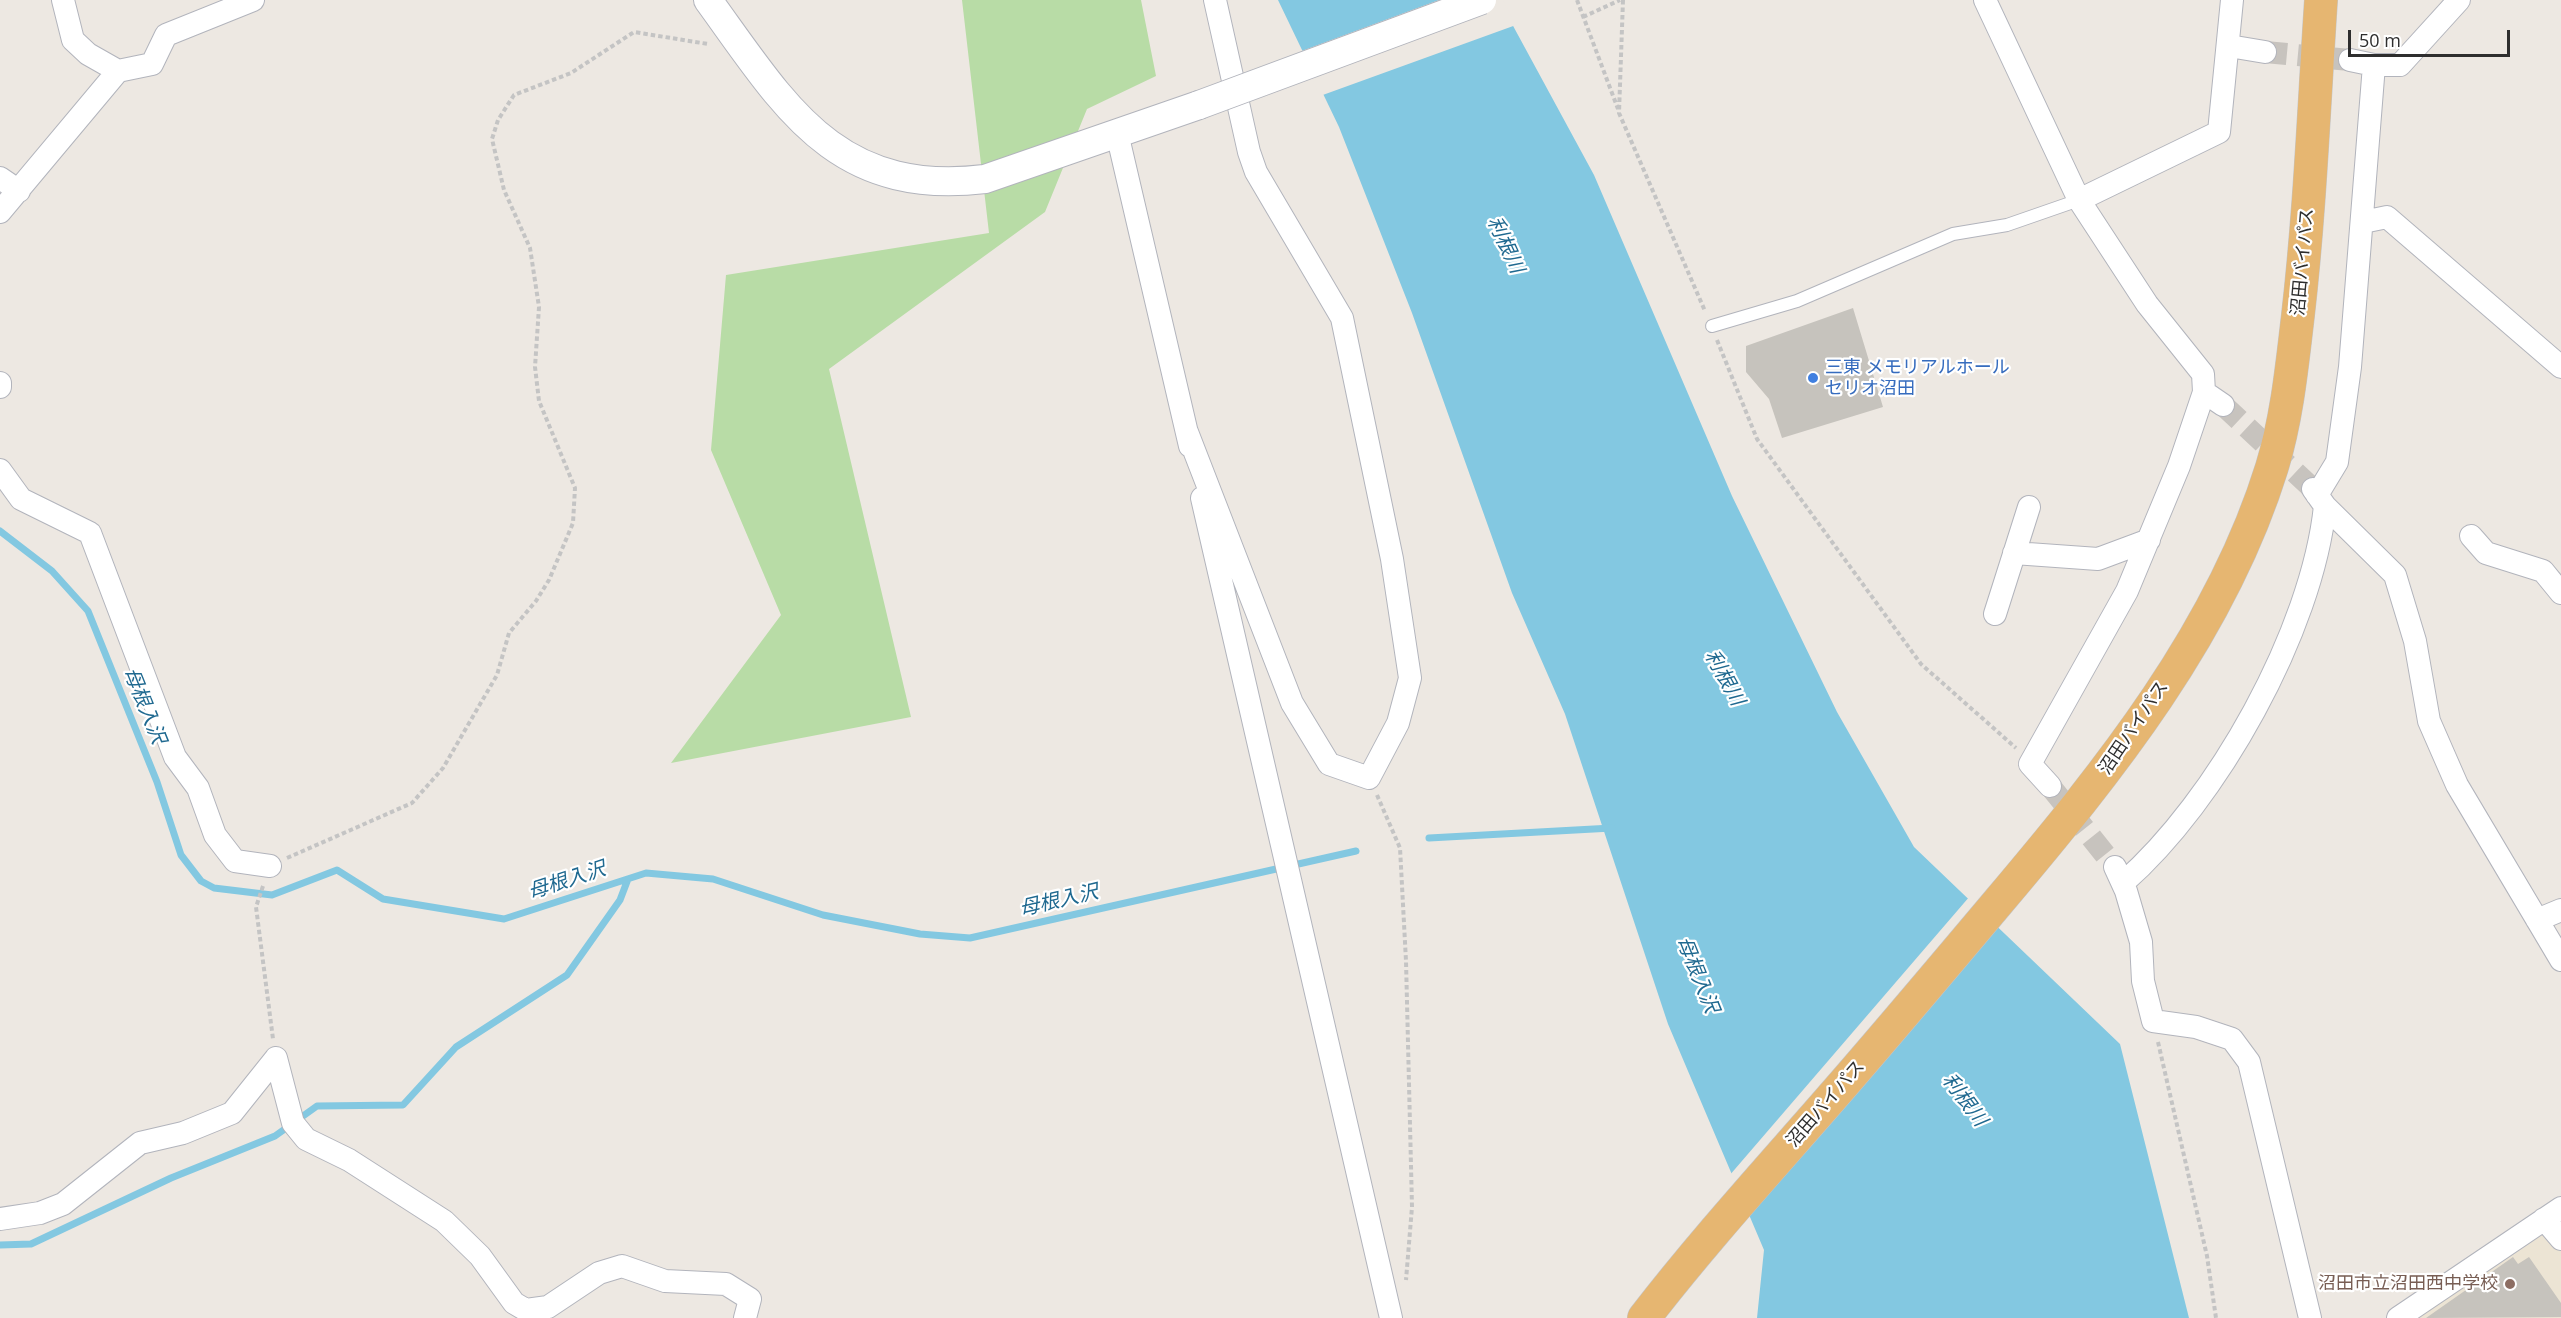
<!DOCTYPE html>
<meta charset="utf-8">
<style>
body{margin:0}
#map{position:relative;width:2561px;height:1318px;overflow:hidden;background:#ede8e2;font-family:"Open Sans",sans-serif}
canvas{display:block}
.scale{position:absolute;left:2348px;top:30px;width:162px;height:27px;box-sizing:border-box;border:3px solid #2e2e2e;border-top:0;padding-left:8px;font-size:18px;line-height:21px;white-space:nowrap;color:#2e2e2e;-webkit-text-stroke:4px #fff;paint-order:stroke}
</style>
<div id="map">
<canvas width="2561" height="1318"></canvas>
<div class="scale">50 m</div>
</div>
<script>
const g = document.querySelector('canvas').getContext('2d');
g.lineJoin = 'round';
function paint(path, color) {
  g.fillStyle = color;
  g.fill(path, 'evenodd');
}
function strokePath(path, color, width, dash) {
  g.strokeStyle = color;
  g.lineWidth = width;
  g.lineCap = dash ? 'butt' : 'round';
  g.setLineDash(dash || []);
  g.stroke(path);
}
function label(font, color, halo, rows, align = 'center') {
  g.font = font + ' "Open Sans","Noto Sans JP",sans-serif';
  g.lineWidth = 4.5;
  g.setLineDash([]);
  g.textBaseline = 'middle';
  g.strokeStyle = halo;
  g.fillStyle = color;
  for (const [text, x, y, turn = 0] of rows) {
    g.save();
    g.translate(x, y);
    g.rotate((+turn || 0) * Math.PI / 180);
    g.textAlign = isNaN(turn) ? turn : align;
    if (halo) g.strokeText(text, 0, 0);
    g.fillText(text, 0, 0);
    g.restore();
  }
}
const education = new Path2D(`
 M 2536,1232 L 2547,1233 L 2561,1251 L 2561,1318 L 2409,1318 Z`);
const green = new Path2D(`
 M 962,0 L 1141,0 L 1156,76 L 1087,109 L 1045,212 L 829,369 L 911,717 L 671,763 L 781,615 L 711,450 L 726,275 L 989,233 Z`);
const water = new Path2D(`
 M 1278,0 L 1499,0 L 1594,175 L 1732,496 L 1837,712 L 1914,847 L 2120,1044 L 2189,1318 L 1757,1318 L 1764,1250 L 1668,1024 L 1565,714 L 1512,593 L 1412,313 L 1339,127 Z`);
const pier = new Path2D(`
 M 1439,0 L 1503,0 L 1516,25 L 1320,96 L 1299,52 Z
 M 1970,896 L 1998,923 L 1746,1216 L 1729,1176 Z`);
const stream = new Path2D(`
 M 0,531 L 52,571 L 88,611 L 157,782 L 181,855 L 201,881 L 214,888 L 272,895 L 337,870 L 383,899 L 504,919 L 646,873 L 713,879 L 823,915 L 920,934 L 970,938 L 1356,851
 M 1429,838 L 1612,828
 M 0,1245 L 31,1244 L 171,1178 L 275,1136 L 317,1106 L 403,1105 L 456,1047 L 567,975 L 620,900 L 628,879`);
const building = new Path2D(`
 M 1853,308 L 1883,407 L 1782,438 L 1769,399 L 1746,372 L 1746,346 Z
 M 2513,1257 L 2518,1264 L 2529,1257 L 2561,1303 L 2561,1317 L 2426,1318 Z`);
const minorTunnel = new Path2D(`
 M 2265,52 L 2350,60
 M 2223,405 L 2313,489
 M 2050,786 L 2115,867`);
const path = new Path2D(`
 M 1577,0 L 1618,109
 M 1623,0 L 1619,113 L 1705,311
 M 1583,17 L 1620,0
 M 1717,340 L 1757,439 L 1921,664 L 2016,748
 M 1377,795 L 1400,848 L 1406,961 L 1412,1207 L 1406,1280
 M 287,858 L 412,803 L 443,768 L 497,675 L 509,633 L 536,601 L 549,580 L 573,523 L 575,488 L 539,401 L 535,367 L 539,307 L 530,248 L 504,190 L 492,139 L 498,120 L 514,95 L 571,73 L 634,32 L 708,44
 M 263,886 L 256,907 L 273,1039
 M 2158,1042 L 2207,1256 L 2216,1318`);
const service = new Path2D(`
 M 1712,326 L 1797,301 L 1953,234 L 2007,225 L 2079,200`);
const minor = new Path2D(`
 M 63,0 L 73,40 L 88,54 L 118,71 L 152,64 L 166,35 L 253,0
 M 1985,0 L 2079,200 L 2147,304 L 2203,374 L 2204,392 L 2223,405
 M 2229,46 L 2265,52
 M 2350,60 L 2374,65 L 2400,65 L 2459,0
 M 1117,133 L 1190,446
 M 0,178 L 19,191
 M 2079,200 L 2219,132 L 2232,0
 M 0,212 L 118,71
 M 2363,222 L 2387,217 L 2561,367
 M 0,383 L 0,387
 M 1187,432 L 1292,703 L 1329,764 L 1369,778 L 1398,723 L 1410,678 L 1392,559 L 1342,318 L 1256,172 L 1249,152 L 1215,0
 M 0,470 L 21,499 L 90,533 L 175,757 L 198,788 L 215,835 L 235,861 L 270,866
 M 2313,489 L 2325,506 L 2395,575 L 2415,641 L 2429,721 L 2457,785 L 2561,960
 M 2317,495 L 2337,462 L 2350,367 L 2374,65
 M 1202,498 L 1391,1318
 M 2471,536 L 2486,553 L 2543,571 L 2561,593
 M 2014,553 L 2098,559 L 2149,540
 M 1995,614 L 2029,507
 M 2050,786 L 2030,764 L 2127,591 L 2179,466 L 2204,392
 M 2115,867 L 2126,891 L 2141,942 L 2143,981 L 2153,1021 L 2196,1027 L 2232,1039 L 2249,1062 L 2310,1318
 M 2123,883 C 2217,801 2312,631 2325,506
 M 2537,920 L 2561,910
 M 276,1058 L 293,1123 L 306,1139 L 349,1160 L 444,1221 L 480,1256 L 514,1303 L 526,1310 L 548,1307 L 599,1273 L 622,1266 L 665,1281 L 726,1284 L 750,1299 L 745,1318
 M 0,1219 L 40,1213 L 63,1204 L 140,1143 L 183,1133 L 232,1113 L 276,1058
 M 2544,1219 L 2561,1239
 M 2398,1318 L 2561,1208`);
const tertiary = new Path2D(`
 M 708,0 C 785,106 835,197 985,179 L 1199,105`);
const trunk = new Path2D(`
 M 1644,1318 C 1705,1239 1773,1165 1839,1089 C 1893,1027 1946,964 1999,901 C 2108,772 2221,632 2272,467 C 2287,418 2292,366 2298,315 C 2310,211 2314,105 2321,0`);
const tertiaryBridge = new Path2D(`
 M 1199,105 L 1482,0`);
const markers = [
 [1813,378,6,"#3f7fe0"],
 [2510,1284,6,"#8d6e63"]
];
const streetNames = [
 ["沼田バイパス",2303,262,-85],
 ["沼田バイパス",2134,728,-56],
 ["沼田バイパス",1826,1104,-49]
];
const shopNames = [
 ["三東 メモリアルホール",1825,368],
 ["セリオ沼田",1825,389]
];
const educationNames = [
 ["沼田市立沼田西中学校",2498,1284]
];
const waterNames = [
 ["利根川",1505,245,65],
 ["利根川",1724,678,61],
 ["母根入沢",144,706,68],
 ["母根入沢",567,881,-18],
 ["母根入沢",1059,901,-13],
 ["母根入沢",1697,975,68],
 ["利根川",1964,1100,53]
];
paint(education, '#ece4d4');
paint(green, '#b8dca6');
paint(water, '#83c8e1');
paint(pier, '#ede8e2');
strokePath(stream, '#83c8e1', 7);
paint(building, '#c6c3bd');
strokePath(minorTunnel, '#c7c3be', 22, [22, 11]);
strokePath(service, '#b2b4bc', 14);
strokePath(minor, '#b2b4bc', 24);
strokePath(tertiary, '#b2b4bc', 30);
strokePath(trunk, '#c4c4c4', 34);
strokePath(path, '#c4c4c4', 4, [4.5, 3]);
strokePath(service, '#fff', 12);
strokePath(minor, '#fff', 22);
strokePath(tertiary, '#fff', 28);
strokePath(trunk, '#e6b671', 33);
strokePath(tertiaryBridge, '#b2b4bc', 30, []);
strokePath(tertiaryBridge, '#fff', 28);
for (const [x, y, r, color] of markers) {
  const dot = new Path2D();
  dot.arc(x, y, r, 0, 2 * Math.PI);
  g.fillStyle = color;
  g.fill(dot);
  strokePath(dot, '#fff', 2);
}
label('18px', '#2e2e2e', '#fff', streetNames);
label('18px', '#366cbe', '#fff', shopNames, 'left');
label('18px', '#785e54', '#fff', educationNames, 'right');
label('italic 20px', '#1f6990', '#fff', waterNames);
</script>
